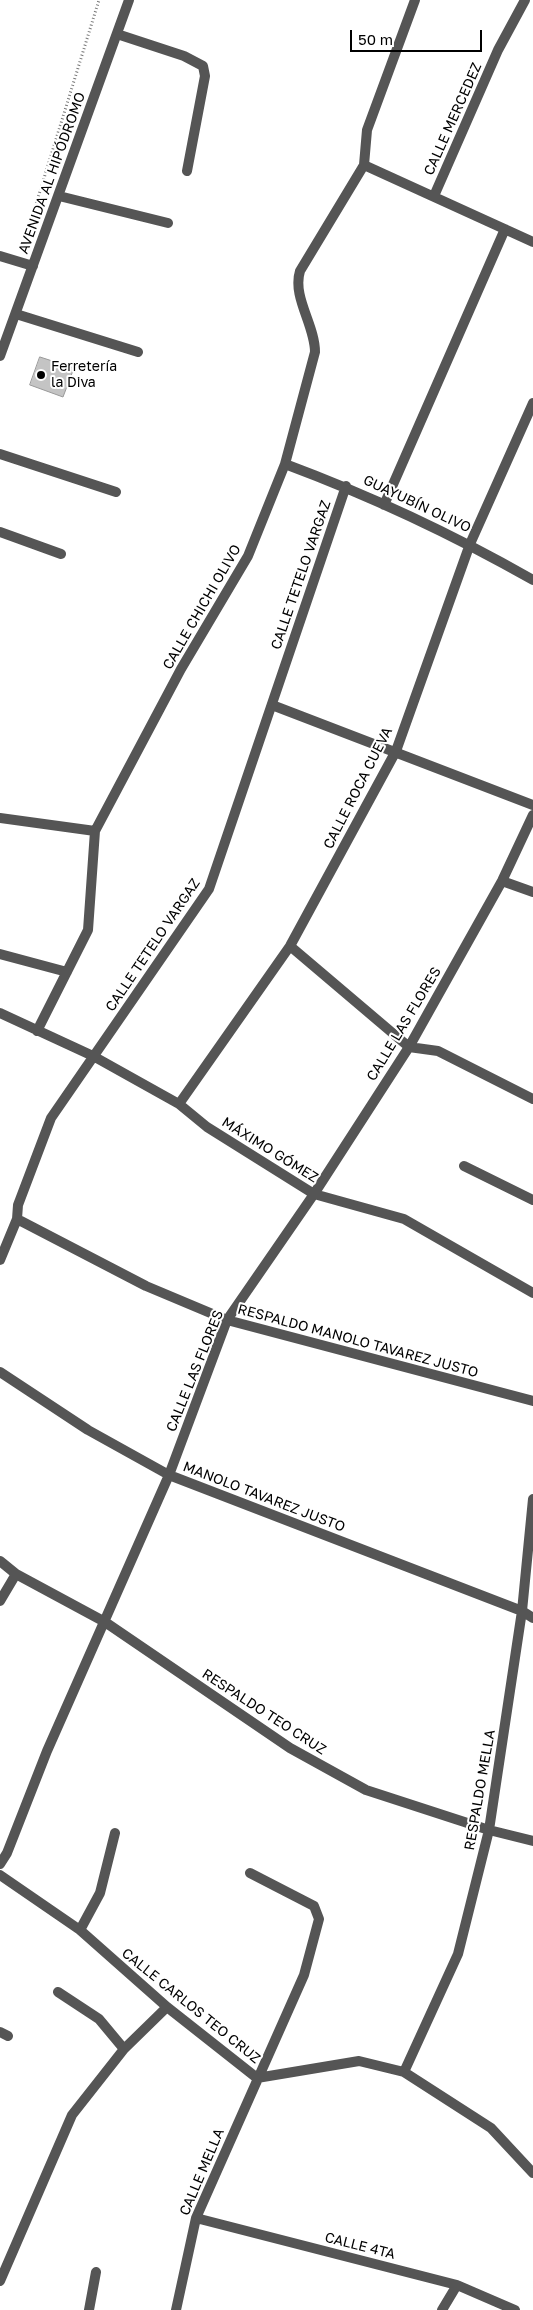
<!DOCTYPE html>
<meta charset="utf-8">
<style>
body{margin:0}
#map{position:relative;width:533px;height:2310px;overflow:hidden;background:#fff;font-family:"Golos Text",sans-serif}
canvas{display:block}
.scale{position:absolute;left:350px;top:30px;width:132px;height:22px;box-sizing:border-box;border:2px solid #000;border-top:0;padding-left:6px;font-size:15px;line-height:18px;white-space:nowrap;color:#000;-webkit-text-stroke:4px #fff;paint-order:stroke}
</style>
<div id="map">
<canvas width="533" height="2310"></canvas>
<div class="scale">50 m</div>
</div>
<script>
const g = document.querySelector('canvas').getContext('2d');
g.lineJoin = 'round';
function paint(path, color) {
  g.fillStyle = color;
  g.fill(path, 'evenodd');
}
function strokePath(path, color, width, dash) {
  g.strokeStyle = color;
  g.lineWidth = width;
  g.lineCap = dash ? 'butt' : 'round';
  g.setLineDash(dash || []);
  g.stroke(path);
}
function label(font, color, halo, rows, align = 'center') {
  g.font = font + ' "Golos Text",sans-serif';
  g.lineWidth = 4;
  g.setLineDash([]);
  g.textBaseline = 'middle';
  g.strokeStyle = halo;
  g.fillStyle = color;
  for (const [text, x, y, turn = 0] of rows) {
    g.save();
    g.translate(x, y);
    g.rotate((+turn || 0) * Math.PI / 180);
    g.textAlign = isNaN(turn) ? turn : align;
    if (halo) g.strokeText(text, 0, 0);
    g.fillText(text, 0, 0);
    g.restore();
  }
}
const building = new Path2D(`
 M 40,357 L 74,368 L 63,397 L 30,385 Z`);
const path = new Path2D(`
 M 24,243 L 99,0`);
const minor = new Path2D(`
 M 117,34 L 184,56 L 203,66 L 205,76 L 187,171
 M 364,165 L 533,242
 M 59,196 L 168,223
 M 434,196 L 498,50 L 525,0
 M 0,256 L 33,266
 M 16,314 L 138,352
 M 0,356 L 129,0
 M 0,454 L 116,492
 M 285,464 C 371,496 454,535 533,580
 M 384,505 L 505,229
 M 0,532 L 61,554
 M 272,705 L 533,805
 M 0,818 L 95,831
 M 502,881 L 533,892
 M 290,946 L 409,1047 L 438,1051 L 533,1099
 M 0,954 L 67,972
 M 0,1013 L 93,1056 L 179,1104 L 207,1127 L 314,1194 L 404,1219 L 533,1293
 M 37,1031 L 88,930 L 95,831 L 181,669 L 248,556 L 285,464 L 315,352 C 315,325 292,297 300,271 L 364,165 L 367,130 L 415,0
 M 179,1104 L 290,946 L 396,751 L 470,544 L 533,403
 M 464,1166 L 533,1200
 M 17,1219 L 146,1286 L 227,1320 L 533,1401
 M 0,1260 L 17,1219 L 18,1205 L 51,1118 L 209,889 L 346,486
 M 0,1372 L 88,1430 L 169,1475 L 522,1611 L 533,1618
 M 0,1561 L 16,1574 L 105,1622 L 290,1748 L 366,1790 L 489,1830 L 533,1841
 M 0,1601 L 16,1574
 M 0,1864 L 7,1853 L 47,1751 L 169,1475 L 227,1320 L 314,1194 L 409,1047 L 502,881 L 533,815
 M 0,1875 L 80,1930 L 167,2007 L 257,2078 L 359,2061 L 404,2072 L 491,2128 L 533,2173
 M 80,1930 L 100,1893 L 115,1833
 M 58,1992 L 99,2019 L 124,2049
 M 0,2032 L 8,2036
 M 404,2072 L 458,1954 L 489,1830 L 522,1611 L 533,1499
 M 196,2218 L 457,2285 L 515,2310
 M 0,2281 L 72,2115 L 124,2049 L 167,2007
 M 89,2310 L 96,2272
 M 176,2310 L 196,2218 L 304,1975 L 319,1919 L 314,1906 L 250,1873
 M 442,2310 L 457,2285`);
const markers = [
 [41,375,5,"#000"]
];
const streetNames = [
 ["CALLE MERCEDEZ",453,119,-66],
 ["AVENIDA AL HIPÓDROMO",52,173,-70],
 ["GUAYUBÍN OLIVO",417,504,25],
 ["CALLE TETELO VARGAZ",301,575,-71],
 ["CALLE CHICHI OLIVO",202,607,-60],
 ["CALLE ROCA CUEVA",358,788,-63],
 ["CALLE TETELO VARGAZ",153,945,-56],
 ["CALLE LAS FLORES",404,1024,-59],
 ["MÁXIMO GÓMEZ",270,1150,32],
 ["RESPALDO MANOLO TAVAREZ JUSTO",358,1341,15],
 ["CALLE LAS FLORES",195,1371,-68],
 ["MANOLO TAVAREZ JUSTO",264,1497,21],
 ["RESPALDO TEO CRUZ",264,1712,33],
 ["RESPALDO MELLA",480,1790,-80],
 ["CALLE CARLOS TEO CRUZ",191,2006,39],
 ["CALLE MELLA",202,2172,-67],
 ["CALLE 4TA",360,2246,14]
];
const poiNames = [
 ["Ferretería",51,367],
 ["la Diva",51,383]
];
paint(building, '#c4c4c4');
strokePath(building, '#999', 1);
strokePath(path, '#777', 3, [1, 2.5]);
strokePath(minor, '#555', 10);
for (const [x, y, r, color] of markers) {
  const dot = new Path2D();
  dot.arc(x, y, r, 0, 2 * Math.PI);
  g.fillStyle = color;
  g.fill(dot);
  strokePath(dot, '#fff', 2);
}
label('14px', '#000', '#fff', streetNames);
label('14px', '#000', '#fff', poiNames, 'left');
</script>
